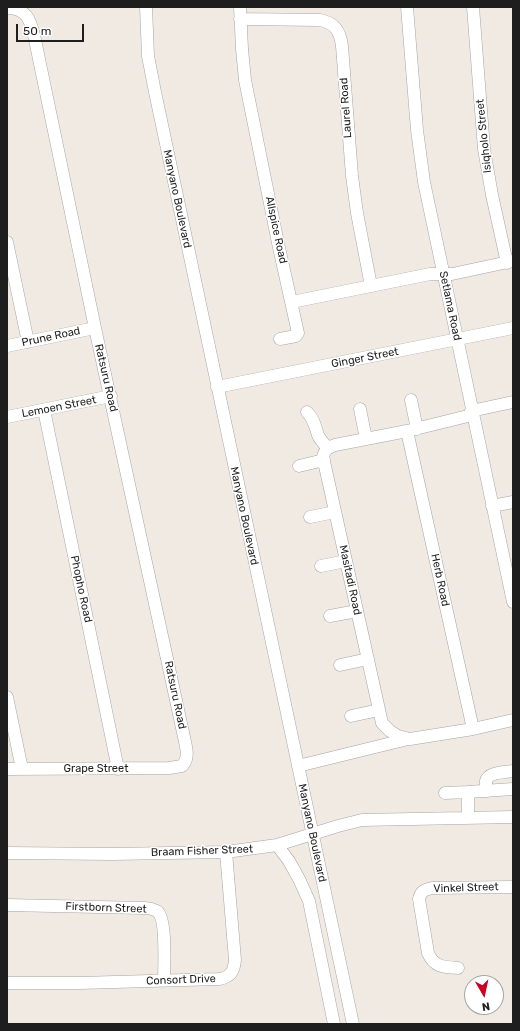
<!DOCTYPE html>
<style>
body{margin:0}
#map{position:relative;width:520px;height:1031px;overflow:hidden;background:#f0eae3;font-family:Rubik,sans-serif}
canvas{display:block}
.frame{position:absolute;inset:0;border:8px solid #1e1e1e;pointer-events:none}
.north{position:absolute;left:464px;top:975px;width:40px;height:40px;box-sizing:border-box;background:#fff;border:1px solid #a5a5a5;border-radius:50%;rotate:171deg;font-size:11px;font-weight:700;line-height:16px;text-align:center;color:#1e1e1e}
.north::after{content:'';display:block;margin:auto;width:14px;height:18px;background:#c02;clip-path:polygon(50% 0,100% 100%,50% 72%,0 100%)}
.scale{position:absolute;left:16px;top:24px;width:68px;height:18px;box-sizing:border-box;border:2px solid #1e1e1e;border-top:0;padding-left:5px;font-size:12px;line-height:14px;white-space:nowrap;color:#1e1e1e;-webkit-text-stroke:3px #fff;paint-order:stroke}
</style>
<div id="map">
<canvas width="520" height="1031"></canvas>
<div class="frame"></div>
<div class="north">N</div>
<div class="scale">50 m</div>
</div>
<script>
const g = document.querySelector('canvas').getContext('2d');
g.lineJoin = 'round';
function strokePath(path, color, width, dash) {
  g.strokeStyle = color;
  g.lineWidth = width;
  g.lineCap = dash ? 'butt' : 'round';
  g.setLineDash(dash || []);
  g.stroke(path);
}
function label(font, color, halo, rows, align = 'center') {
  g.font = font + ' Rubik,sans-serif';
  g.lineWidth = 3;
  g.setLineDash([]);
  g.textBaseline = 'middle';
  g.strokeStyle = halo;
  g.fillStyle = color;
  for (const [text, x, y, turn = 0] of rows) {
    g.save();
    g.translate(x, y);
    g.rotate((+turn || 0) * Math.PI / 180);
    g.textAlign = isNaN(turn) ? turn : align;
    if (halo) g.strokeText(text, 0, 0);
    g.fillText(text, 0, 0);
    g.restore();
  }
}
const minor = new Path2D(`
 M 146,7 L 148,56 L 155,92 L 353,1024
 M 240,7 L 242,49 L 245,80 L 278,243 L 298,333 L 296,336 L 280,339
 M 407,7 L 417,130 L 424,182 L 513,602
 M 473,7 L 484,149 L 492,195 L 507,263
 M 7,8 C 26,8 30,19 34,35 L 95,328 L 184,737 C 186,747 190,758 182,766 L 169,768 L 7,769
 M 240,19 L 320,20 C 335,23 340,31 342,46 L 352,176 L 357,213 L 371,286
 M 7,242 L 28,342
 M 292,302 L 430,274 L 452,274 L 513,261
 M 7,346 L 95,328
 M 217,387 L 513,328
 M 411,400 L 417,429
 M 360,409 L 366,439
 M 44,410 L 118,769
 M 471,411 L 513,402
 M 307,412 C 314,419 315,426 318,435 C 320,440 324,444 328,448
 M 472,415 L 407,431 L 335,445 C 328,448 325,449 323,457 L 382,723 L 390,731 L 398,736 L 410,739 L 473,729 L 513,720
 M 7,417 L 111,396
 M 407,431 L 473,729
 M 299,466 L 324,460
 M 492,506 L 513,502
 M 310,517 L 335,512
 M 321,566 L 346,561
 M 330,616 L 357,611
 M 340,665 L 368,659
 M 7,697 L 22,769
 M 351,716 L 379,710
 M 298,766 L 408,739
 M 487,791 C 486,788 486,784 486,781 C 488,772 506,772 513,771
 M 468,792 L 513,789
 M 445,793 L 468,792 L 468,818
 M 277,845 L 289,861 L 299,879 L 309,901 L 334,1024
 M 7,853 L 113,854 L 226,852 L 277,845 L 338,826 L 362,820 L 513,817
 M 7,905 L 145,908 C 148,908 153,909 157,911 C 167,918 164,968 164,981
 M 458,968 C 443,967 434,967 428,953 L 419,899 C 421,891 424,890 432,888 L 513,887
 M 7,983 L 80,983 L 219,979 C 231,977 234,971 235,960 L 226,852`);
const streetNames = [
 ["Laurel Road",346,108,-94],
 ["Isiqholo Street",484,136,-96],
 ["Manyano Boulevard",177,199,78],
 ["Allspice Road",276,230,78],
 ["Setlama Road",450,306,78],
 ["Prune Road",51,337,-12],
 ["Ginger Street",365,358,-11],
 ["Ratsuru Road",106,378,77],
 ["Lemoen Street",59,407,-11],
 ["Manyano Boulevard",244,516,78],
 ["Masitadi Road",350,580,78],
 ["Herb Road",440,580,78],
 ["Phopho Road",81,589,78],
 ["Ratsuru Road",175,695,78],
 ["Grape Street",96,769],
 ["Manyano Boulevard",312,833,78],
 ["Braam Fisher Street",202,851,-2],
 ["Vinkel Street",466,888,-2],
 ["Firstborn Street",106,908,2],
 ["Consort Drive",181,980,-2]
];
strokePath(minor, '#a5a5a5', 13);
strokePath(minor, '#fff', 12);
label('11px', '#1e1e1e', '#fff', streetNames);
</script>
